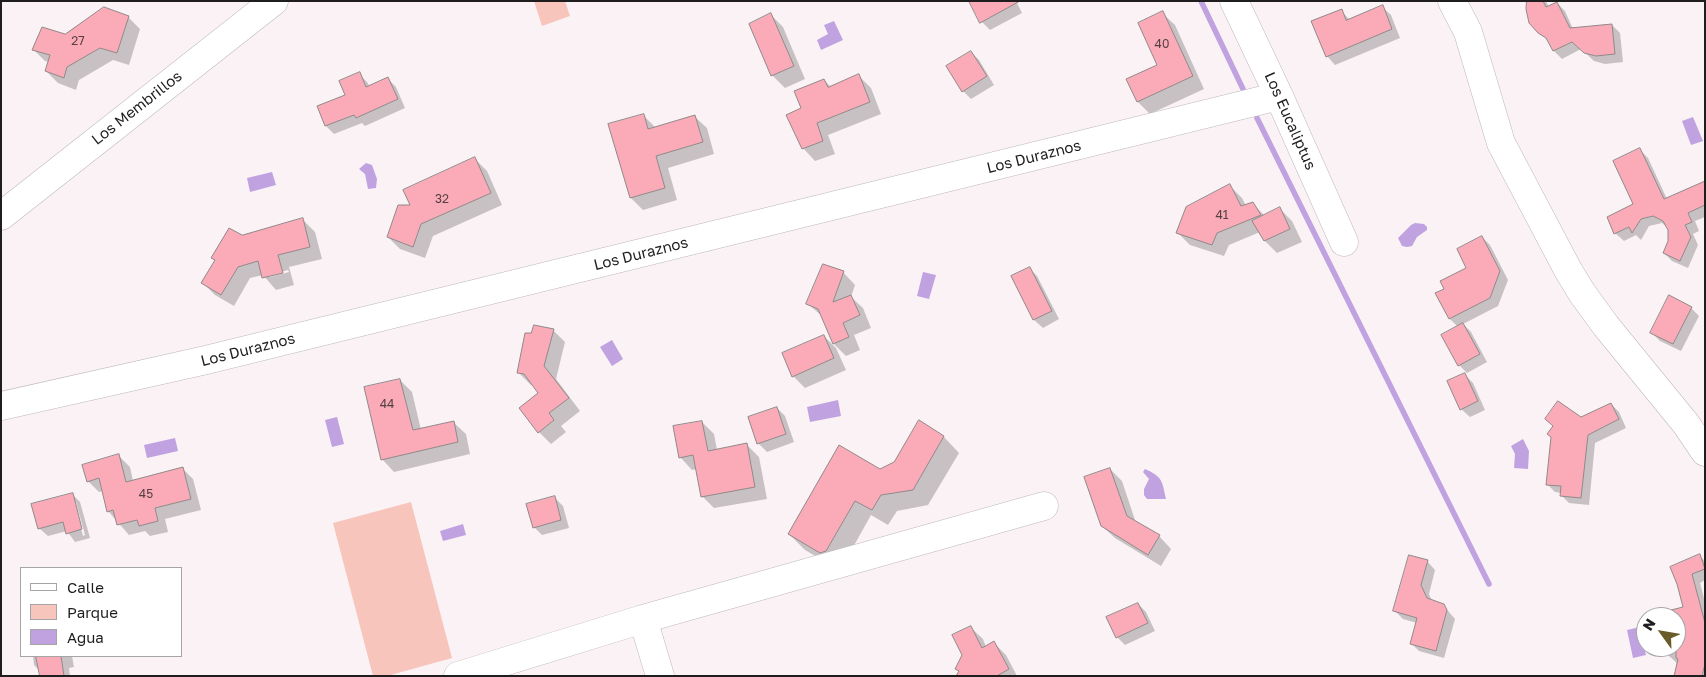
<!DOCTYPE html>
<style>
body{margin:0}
#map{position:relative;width:1706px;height:677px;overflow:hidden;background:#faf2f5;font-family:"Golos Text",sans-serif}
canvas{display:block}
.frame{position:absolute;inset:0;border:2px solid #1f1d1e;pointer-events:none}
.legend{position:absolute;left:20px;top:567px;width:162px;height:90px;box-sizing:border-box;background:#fff;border:1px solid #a5a5a5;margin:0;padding:6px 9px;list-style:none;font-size:15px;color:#1f1d1e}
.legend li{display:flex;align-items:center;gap:10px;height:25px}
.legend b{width:25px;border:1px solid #a5a5a5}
.north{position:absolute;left:1636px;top:607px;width:50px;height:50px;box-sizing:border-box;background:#fff;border:1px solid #a5a5a5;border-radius:50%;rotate:302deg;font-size:14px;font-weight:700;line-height:20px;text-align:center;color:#1f1d1e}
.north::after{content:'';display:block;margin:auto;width:18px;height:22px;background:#695c29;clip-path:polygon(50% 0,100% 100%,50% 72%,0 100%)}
</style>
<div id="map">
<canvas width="1706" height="677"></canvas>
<div class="frame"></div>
<ul class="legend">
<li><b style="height:6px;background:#fff"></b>Calle</li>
<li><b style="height:14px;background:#f7c5bb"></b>Parque</li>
<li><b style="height:14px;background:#c0a2e1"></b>Agua</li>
</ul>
<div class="north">N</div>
</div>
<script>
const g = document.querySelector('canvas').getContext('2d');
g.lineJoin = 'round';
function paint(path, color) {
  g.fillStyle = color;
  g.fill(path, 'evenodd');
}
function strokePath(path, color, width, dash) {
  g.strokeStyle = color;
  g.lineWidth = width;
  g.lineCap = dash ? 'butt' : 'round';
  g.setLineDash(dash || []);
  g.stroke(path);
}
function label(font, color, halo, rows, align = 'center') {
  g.font = font + ' "Golos Text",sans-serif';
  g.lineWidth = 4;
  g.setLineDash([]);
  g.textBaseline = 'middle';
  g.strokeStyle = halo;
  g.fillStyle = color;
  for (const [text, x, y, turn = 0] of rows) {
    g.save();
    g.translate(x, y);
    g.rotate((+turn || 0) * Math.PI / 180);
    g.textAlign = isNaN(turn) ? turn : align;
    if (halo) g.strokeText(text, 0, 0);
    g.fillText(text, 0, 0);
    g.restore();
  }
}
const green = new Path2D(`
 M 534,1 L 565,1 L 570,16 L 542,26 Z
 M 411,502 L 452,658 L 387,676 L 373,676 L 333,523 Z`);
const water = new Path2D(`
 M 834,21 L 843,40 L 821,50 L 817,40 L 828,34 L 824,25 Z
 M 1693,117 L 1703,141 L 1691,145 L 1682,121 Z
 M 366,163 L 372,165 L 377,179 L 376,188 L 368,189 L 365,174 L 359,169 Z
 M 272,172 L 276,185 L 250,192 L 247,178 Z
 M 1415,223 L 1424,224 L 1427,227 L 1427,230 L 1417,237 L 1412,246 L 1407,247 L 1402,246 L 1398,238 L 1411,225 Z
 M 923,272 L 936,275 L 929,299 L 917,296 Z
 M 612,340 L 623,359 L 612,366 L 600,347 Z
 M 838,400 L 841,416 L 810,422 L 807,407 Z
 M 337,417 L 344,444 L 332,447 L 325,420 Z
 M 175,438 L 178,451 L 147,458 L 144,445 Z
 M 1523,439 L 1529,451 L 1528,469 L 1514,468 L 1515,454 L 1511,446 Z
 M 1145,469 C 1163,477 1162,481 1166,499 L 1147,499 L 1144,495 L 1144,489 L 1149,479 L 1143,472 Z
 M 463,524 L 466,535 L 443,541 L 440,531 Z
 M 1640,627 L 1646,655 L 1633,658 L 1627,630 Z`);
const shadow = new Path2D(`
 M 1016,1 L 1022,13 L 990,30 L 982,22 Z
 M 1528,1 L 1546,1 L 1549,7 L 1557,3 L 1565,11 L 1573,29 L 1612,25 L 1620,33 L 1623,62 L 1605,64 L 1594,61 L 1581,49 L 1562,59 L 1554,51 L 1550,42 L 1530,23 Z
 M 1382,7 L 1391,15 L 1400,38 L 1335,65 L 1327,56 L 1341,11 L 1349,19 Z
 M 1162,13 L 1175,25 L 1204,89 L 1150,114 L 1138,102 L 1159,66 Z
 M 771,15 L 783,27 L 805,79 L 785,88 L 772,75 Z
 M 128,17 L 140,29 L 129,65 L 113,60 L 79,80 L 76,90 L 58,83 L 46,71 L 49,62 L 45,61 L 33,49 Z
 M 971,52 L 979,60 L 994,85 L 971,99 L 963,91 Z
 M 359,74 L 367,82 L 370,87 L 388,79 L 396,87 L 405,108 L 365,126 L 362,123 L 334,134 L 326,126 L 319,107 L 347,95 Z
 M 859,76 L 871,88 L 881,114 L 828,135 L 835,154 L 815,161 L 803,148 L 802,109 L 824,80 L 831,87 Z
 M 643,115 L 656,128 L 694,116 L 707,128 L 714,154 L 668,168 L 677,200 L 643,210 L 631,198 Z
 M 1640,150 L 1648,158 L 1667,199 L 1705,182 L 1705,217 L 1695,221 L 1699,231 L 1693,234 L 1698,245 L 1688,268 L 1672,261 L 1664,253 L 1669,241 L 1669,229 L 1662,223 L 1649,226 L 1641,240 L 1636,235 L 1624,241 L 1615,233 L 1635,205 Z
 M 475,159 L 487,171 L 502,205 L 433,236 L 425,258 L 400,249 L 388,237 L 412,206 Z
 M 1230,186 L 1242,198 L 1246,206 L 1253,204 L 1265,216 L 1280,209 L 1292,221 L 1302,242 L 1277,253 L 1265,241 L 1260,232 L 1229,245 L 1224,256 L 1190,245 L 1178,233 Z
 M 303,220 L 315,232 L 322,259 L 289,267 L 294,285 L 276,290 L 263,275 L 250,278 L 234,306 L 215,295 L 203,283 ZM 288,270 L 289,272 L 270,277 L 270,275 Z
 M 1482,237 L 1490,245 L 1508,280 L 1498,306 L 1463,324 L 1471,332 L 1487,362 L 1467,373 L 1459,365 L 1458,327 L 1450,319 L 1446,289 L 1468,268 Z
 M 1029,268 L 1037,276 L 1059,319 L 1043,328 L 1034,320 L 1013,276 Z
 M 843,272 L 855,285 L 851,297 L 863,308 L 871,328 L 854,335 L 860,350 L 846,356 L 834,344 L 823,317 L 808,304 Z
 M 1691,308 L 1699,316 L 1681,351 L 1660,341 L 1652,333 Z
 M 553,330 L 565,342 L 556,379 L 580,411 L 561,426 L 566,432 L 551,444 L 539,432 L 540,394 L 534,385 L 531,385 L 518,372 L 532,334 Z
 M 824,336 L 836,348 L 846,370 L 805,388 L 793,376 Z
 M 1465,375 L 1473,383 L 1485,410 L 1470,417 L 1461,409 L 1449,382 Z
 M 400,380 L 412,392 L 421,430 L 453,422 L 466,434 L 470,454 L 394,472 L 382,459 Z
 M 1611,404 L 1619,412 L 1626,428 L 1595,443 L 1589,505 L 1569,503 L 1561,495 L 1561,493 L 1555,492 L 1547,484 L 1581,419 Z
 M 777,408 L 785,416 L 794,442 L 767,452 L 759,444 L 750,418 Z
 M 702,422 L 714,434 L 717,450 L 747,445 L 759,457 L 767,499 L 714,508 L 702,496 L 697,469 L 692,470 L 680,457 Z
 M 919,422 L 944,437 L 959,453 L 928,505 L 897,511 L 888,525 L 871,515 L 842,567 L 836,568 L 805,550 L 789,534 L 880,470 L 895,463 Z
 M 119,456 L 130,467 L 133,481 L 183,469 L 193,479 L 201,510 L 165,519 L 168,532 L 150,536 L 145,531 L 129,535 L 108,511 L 103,491 L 99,492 L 88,481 Z
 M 1110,469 L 1122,481 L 1136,523 L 1159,536 L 1171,549 L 1161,566 L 1115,538 L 1102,526 Z
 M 72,494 L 80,502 L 90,538 L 75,542 L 67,531 L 48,536 L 39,528 ZM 74,502 L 76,502 L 85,535 L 83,536 Z
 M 555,498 L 563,506 L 569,528 L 542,535 L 534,527 Z
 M 1700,556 L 1705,561 L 1705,580 L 1700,583 L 1705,602 L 1705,676 L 1678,676 L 1678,664 L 1669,656 L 1671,647 L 1676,647 L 1676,617 L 1674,617 L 1685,608 L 1678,584 Z
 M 1427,561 L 1435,570 L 1429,594 L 1432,601 L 1443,605 L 1455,619 L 1444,658 L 1419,651 L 1411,643 L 1417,623 L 1403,619 L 1395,611 Z
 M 1138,604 L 1146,612 L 1155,631 L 1125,645 L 1117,637 Z
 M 970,627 L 983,639 L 986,647 L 994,643 L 1006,655 L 1017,676 L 958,676 L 960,672 L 957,669 L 963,655 Z
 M 33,656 L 72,656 L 74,667 L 69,668 L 70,676 L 41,676 L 40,671 L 34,665 Z`);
const stream = new Path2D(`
 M 1201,1 L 1243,89
 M 1257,118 L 1489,584`);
const building = new Path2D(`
 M 969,1 L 1020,1 L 980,23 Z
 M 1527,1 L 1543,1 L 1546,7 L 1557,2 L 1570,28 L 1612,24 L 1615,54 L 1596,56 L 1584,53 L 1572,42 L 1553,51 L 1546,38 L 1538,33 L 1529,23 L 1526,9 Z
 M 1383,5 L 1392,29 L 1326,57 L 1311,21 L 1342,9 L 1346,20 Z
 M 104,7 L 129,16 L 117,53 L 100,48 L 67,67 L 64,78 L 45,71 L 50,55 L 32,50 L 42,27 L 65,34 Z
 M 1163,11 L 1193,76 L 1137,102 L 1126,79 L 1157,65 L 1138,23 Z
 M 771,13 L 794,66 L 771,76 L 749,24 Z
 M 971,51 L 987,76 L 962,92 L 946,66 Z
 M 360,72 L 366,87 L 388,77 L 398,99 L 356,118 L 354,115 L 325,126 L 317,106 L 345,95 L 339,81 Z
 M 859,74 L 870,102 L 817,123 L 823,141 L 802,149 L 786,115 L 801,108 L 794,91 L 824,79 L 828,87 Z
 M 644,114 L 648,129 L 695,115 L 703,142 L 656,156 L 665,188 L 630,198 L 608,124 Z
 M 1640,148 L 1664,199 L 1705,181 L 1705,205 L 1688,213 L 1692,222 L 1685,225 L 1691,237 L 1680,261 L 1663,253 L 1668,241 L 1668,230 L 1663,221 L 1653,216 L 1641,219 L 1632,233 L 1629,227 L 1614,234 L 1607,217 L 1633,204 L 1613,161 Z
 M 475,157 L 491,193 L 421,224 L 413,247 L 387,237 L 398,205 L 410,205 L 403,190 Z
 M 1230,184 L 1241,206 L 1253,202 L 1261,215 L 1217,233 L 1212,245 L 1176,233 L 1186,207 Z
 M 1280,207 L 1290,229 L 1264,241 L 1252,221 Z
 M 303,218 L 310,247 L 278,255 L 283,273 L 262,278 L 258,261 L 238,267 L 221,295 L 201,283 L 215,260 L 211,258 L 229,228 L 242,235 Z
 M 1482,236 L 1500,271 L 1490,298 L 1449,319 L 1435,293 L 1444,289 L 1440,281 L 1466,268 L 1457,249 Z
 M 823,264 L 844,271 L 833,302 L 851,295 L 860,315 L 843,323 L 849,337 L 833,344 L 818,309 L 806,304 Z
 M 1030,267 L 1052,311 L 1033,320 L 1011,276 Z
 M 1669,295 L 1692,307 L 1673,344 L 1650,333 Z
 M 1463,323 L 1480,354 L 1458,366 L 1441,335 Z
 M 534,325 L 554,329 L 544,366 L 569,398 L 549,413 L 554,420 L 538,433 L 519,408 L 538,393 L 524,374 L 517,373 L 525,333 L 531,333 Z
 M 824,335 L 834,358 L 792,377 L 782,353 Z
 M 1465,373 L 1478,401 L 1460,410 L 1447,381 Z
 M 400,379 L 413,430 L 454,421 L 458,442 L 381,460 L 364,387 Z
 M 1558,401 L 1581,417 L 1611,403 L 1619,419 L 1588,435 L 1581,498 L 1560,496 L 1561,486 L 1546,485 L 1551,437 L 1547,434 L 1553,426 L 1545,419 Z
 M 777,407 L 786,434 L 757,444 L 748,417 Z
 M 919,420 L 944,436 L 913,490 L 881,495 L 872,510 L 855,501 L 826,551 L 820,553 L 788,534 L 839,445 L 880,469 L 894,462 Z
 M 702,421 L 708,451 L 747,443 L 755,487 L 701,497 L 693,455 L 679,458 L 673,426 Z
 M 119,454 L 126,482 L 183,467 L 191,499 L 155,508 L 158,521 L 139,526 L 137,520 L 117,525 L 113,510 L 107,512 L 99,478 L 87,482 L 82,465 Z
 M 1110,468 L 1127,516 L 1160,535 L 1148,555 L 1101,526 L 1084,477 Z
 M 73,493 L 82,529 L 66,534 L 63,522 L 38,529 L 31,504 Z
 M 555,496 L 561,520 L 533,528 L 526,504 Z
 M 1700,554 L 1705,569 L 1692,574 L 1705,623 L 1705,664 L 1702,676 L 1674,676 L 1678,659 L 1676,658 L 1676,617 L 1673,617 L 1671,610 L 1683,607 L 1677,584 L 1670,567 Z
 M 1409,555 L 1428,560 L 1421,585 L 1427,598 L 1444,604 L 1447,610 L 1436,651 L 1410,644 L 1417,618 L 1393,611 Z
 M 1138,603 L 1148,623 L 1116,638 L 1106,617 Z
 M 971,626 L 982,648 L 994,641 L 1009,669 L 997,676 L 956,676 L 959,671 L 955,669 L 962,655 L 952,635 Z
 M 36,656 L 61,656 L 64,676 L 40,676 Z`);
const minor = new Path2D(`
 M 1234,1 L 1279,96 L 1344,242
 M 1452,1 L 1468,32 L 1501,143 L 1568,270 L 1582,293 L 1606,326 L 1686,424 L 1705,452
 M 1,216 L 274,1
 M 1,406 L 206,360 L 1279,96
 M 643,619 L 660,676
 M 458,676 L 643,619 L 1044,506`);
const numberNames = [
 ["27",78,41],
 ["40",1162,44],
 ["32",442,199],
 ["41",1222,215],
 ["44",387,404],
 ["45",146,494]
];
const streetNames = [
 ["Los Membrillos",137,108,-38],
 ["Los Eucaliptus",1290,121,66],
 ["Los Duraznos",1034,157,-14],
 ["Los Duraznos",641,254,-14],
 ["Los Duraznos",248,350,-14]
];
paint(green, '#f7c5bb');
paint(water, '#c0a2e1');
paint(shadow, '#0003');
strokePath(stream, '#c0a2e1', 5.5);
paint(building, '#faabb7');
strokePath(building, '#908889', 1);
strokePath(minor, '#bfb8bb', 29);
strokePath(minor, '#fff', 28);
label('12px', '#564044', null, numberNames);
label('15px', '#1f1d1e', '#fff', streetNames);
</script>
